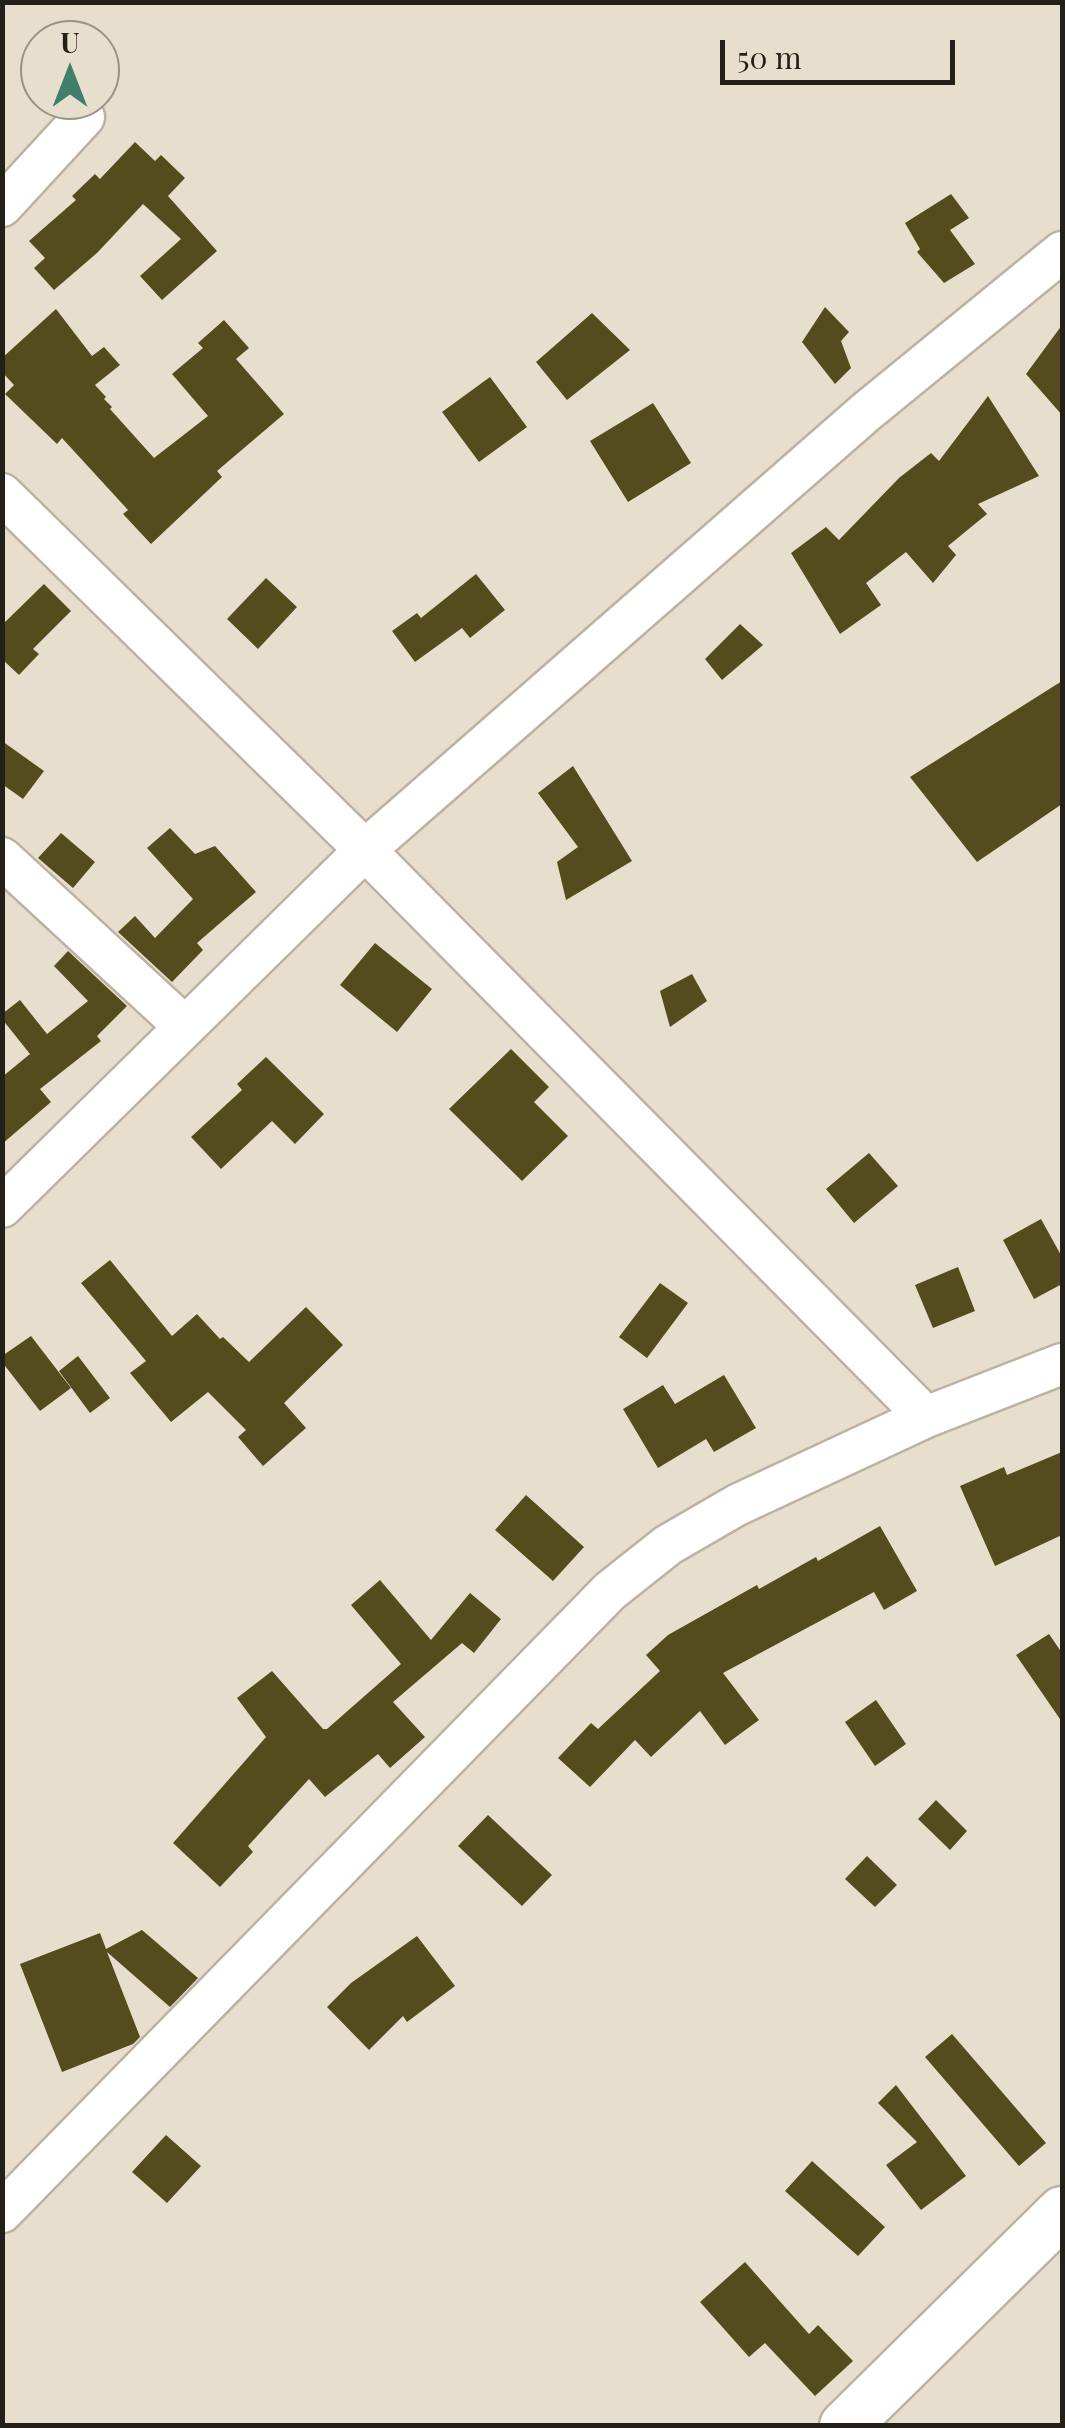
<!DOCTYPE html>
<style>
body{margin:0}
#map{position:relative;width:1065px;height:2428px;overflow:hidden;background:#e8decd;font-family:"Playfair Display",serif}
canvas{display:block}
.frame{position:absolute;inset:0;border:5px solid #231f19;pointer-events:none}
.north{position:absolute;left:20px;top:20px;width:100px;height:100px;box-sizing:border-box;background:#e8decd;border:2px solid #999285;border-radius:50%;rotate:0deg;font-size:28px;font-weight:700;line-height:40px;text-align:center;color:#231f19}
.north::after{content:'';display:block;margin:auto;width:35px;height:45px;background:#407f6c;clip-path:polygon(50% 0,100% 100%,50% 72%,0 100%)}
.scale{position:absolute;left:720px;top:40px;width:235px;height:45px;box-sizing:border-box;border:5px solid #231f19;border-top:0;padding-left:12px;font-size:30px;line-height:35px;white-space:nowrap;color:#231f19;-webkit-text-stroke:8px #e8decd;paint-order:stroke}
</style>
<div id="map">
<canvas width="1065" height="2428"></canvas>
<div class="frame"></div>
<div class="north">U</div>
<div class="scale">50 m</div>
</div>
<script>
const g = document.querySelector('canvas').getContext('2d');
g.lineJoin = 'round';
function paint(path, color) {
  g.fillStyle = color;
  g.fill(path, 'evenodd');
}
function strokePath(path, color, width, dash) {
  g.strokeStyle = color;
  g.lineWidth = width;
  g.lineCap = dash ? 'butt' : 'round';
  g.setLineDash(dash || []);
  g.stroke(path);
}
const building = new Path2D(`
 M 135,142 L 155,161 L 161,155 L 185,178 L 168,196 L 217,251 L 162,300 L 140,276 L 181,239 L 143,204 L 97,253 L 54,290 L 34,268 L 45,258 L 29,241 L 76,200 L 72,196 L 95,174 L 100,179 Z
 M 951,194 L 969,218 L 950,230 L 975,264 L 944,283 L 917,252 L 920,249 L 905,223 Z
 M 825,307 L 849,332 L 841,341 L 851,368 L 835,384 L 802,342 Z
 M 56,309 L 92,356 L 104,347 L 120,365 L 95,385 L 106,397 L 104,399 L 112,407 L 110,409 L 154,458 L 208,416 L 172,374 L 203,348 L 198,343 L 224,320 L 249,348 L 236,359 L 284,414 L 217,471 L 222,477 L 151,544 L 123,514 L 128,510 L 62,438 L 57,444 L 5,394 L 14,385 L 2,372 L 2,358 Z
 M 592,313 L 630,350 L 567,400 L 536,362 Z
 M 1062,325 L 1062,415 L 1026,374 Z
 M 490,377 L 527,427 L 479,462 L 442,412 Z
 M 988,396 L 1039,476 L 978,504 L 987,514 L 948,546 L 956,555 L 933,583 L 906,552 L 866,583 L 881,605 L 840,634 L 791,553 L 826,527 L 839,540 L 899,478 L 931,453 L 939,461 Z
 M 653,403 L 691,463 L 628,502 L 590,441 Z
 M 476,574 L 505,610 L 470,638 L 462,628 L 415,662 L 392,631 L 417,613 L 421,618 Z
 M 266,578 L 297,607 L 258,649 L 227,619 Z
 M 44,584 L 71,611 L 33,649 L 39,654 L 19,675 L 2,659 L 2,625 Z
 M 740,624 L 763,645 L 722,680 L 705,659 Z
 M 1062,681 L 1062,804 L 977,862 L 910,777 Z
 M 2,741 L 44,771 L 23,799 L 2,784 Z
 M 573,766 L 632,861 L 566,900 L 557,862 L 578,847 L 538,793 Z
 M 170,828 L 195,854 L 215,846 L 256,892 L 197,943 L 203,950 L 172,982 L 118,932 L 135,916 L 155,938 L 193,899 L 147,848 Z
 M 61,833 L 95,862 L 73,888 L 38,858 Z
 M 375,943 L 432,989 L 397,1032 L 340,985 Z
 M 68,951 L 127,1006 L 97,1036 L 101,1041 L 40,1089 L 51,1102 L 2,1144 L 2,1077 L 30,1054 L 2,1019 L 2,1014 L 20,1000 L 47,1034 L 88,1001 L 54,966 Z
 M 692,974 L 707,1001 L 670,1027 L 660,991 Z
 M 511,1049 L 549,1087 L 534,1102 L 568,1136 L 522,1181 L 449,1109 Z
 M 266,1057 L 324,1114 L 295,1144 L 272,1121 L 221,1169 L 191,1137 L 242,1090 L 237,1084 Z
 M 869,1153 L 898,1186 L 854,1223 L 826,1189 Z
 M 1041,1219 L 1062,1257 L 1062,1284 L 1034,1299 L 1003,1240 Z
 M 110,1260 L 172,1336 L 197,1314 L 220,1339 L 223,1337 L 249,1362 L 306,1307 L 343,1345 L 284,1403 L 306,1428 L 263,1466 L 238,1437 L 246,1430 L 208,1392 L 171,1422 L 130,1373 L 146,1361 L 81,1283 Z
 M 958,1267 L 975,1311 L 933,1328 L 915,1285 Z
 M 660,1283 L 688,1303 L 647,1358 L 619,1337 Z
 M 31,1336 L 71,1388 L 40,1411 L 2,1362 L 2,1356 Z
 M 78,1356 L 110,1398 L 90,1413 L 59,1371 Z
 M 724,1375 L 756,1428 L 714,1452 L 706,1439 L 658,1468 L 623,1409 L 663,1385 L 675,1404 Z
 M 1062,1452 L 1062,1535 L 995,1566 L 960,1486 L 1004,1467 L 1007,1475 Z
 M 526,1495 L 584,1547 L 553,1581 L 495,1530 Z
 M 880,1526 L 917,1591 L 884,1610 L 874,1592 L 723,1673 L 759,1720 L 725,1745 L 700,1711 L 651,1757 L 635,1740 L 590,1787 L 558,1758 L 591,1723 L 598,1729 L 660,1671 L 646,1655 L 668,1635 L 757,1585 L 759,1589 L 816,1557 L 818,1561 Z
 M 380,1580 L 431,1640 L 470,1593 L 501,1619 L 474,1653 L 462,1643 L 393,1702 L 425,1737 L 390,1768 L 378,1754 L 325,1797 L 309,1779 L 248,1846 L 253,1852 L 220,1887 L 173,1843 L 266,1737 L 237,1698 L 272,1671 L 323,1729 L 327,1729 L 401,1664 L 351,1605 Z
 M 1049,1634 L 1062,1653 L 1062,1722 L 1016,1655 Z
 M 876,1700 L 906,1744 L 875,1766 L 845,1722 Z
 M 936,1800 L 967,1831 L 950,1850 L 918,1819 Z
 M 488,1815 L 552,1875 L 522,1906 L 458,1846 Z
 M 867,1856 L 897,1885 L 875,1907 L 845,1879 Z
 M 142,1930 L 198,1978 L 170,2007 L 107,1952 L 140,2037 L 133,2044 L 62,2072 L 20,1964 L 100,1933 L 106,1949 Z
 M 417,1936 L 455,1986 L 407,2022 L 403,2016 L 369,2050 L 327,2007 L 351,1983 Z
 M 952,2034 L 1046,2143 L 1019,2166 L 925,2057 Z
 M 896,2085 L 966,2176 L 921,2210 L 886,2165 L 917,2142 L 878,2103 Z
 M 166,2135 L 201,2166 L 167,2203 L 132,2172 Z
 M 812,2161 L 885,2227 L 858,2256 L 785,2191 Z
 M 745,2262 L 809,2334 L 818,2325 L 853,2361 L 815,2396 L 765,2343 L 749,2357 L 700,2302 Z`);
const minor = new Path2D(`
 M 2,206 L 84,117
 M 2,494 L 365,850 L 926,1417
 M 2,858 L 184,1026
 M 2,1207 L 365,850 L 866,412 L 1062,252
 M 2,2212 L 610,1591 L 668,1545 L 737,1505 L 926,1417 L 1062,1364`);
const major = new Path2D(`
 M 845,2426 L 1062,2212`);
paint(building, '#554c1d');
strokePath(minor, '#bcb2a2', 45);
strokePath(major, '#bcb2a2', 55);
strokePath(minor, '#fff', 40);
strokePath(major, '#fff', 50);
</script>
